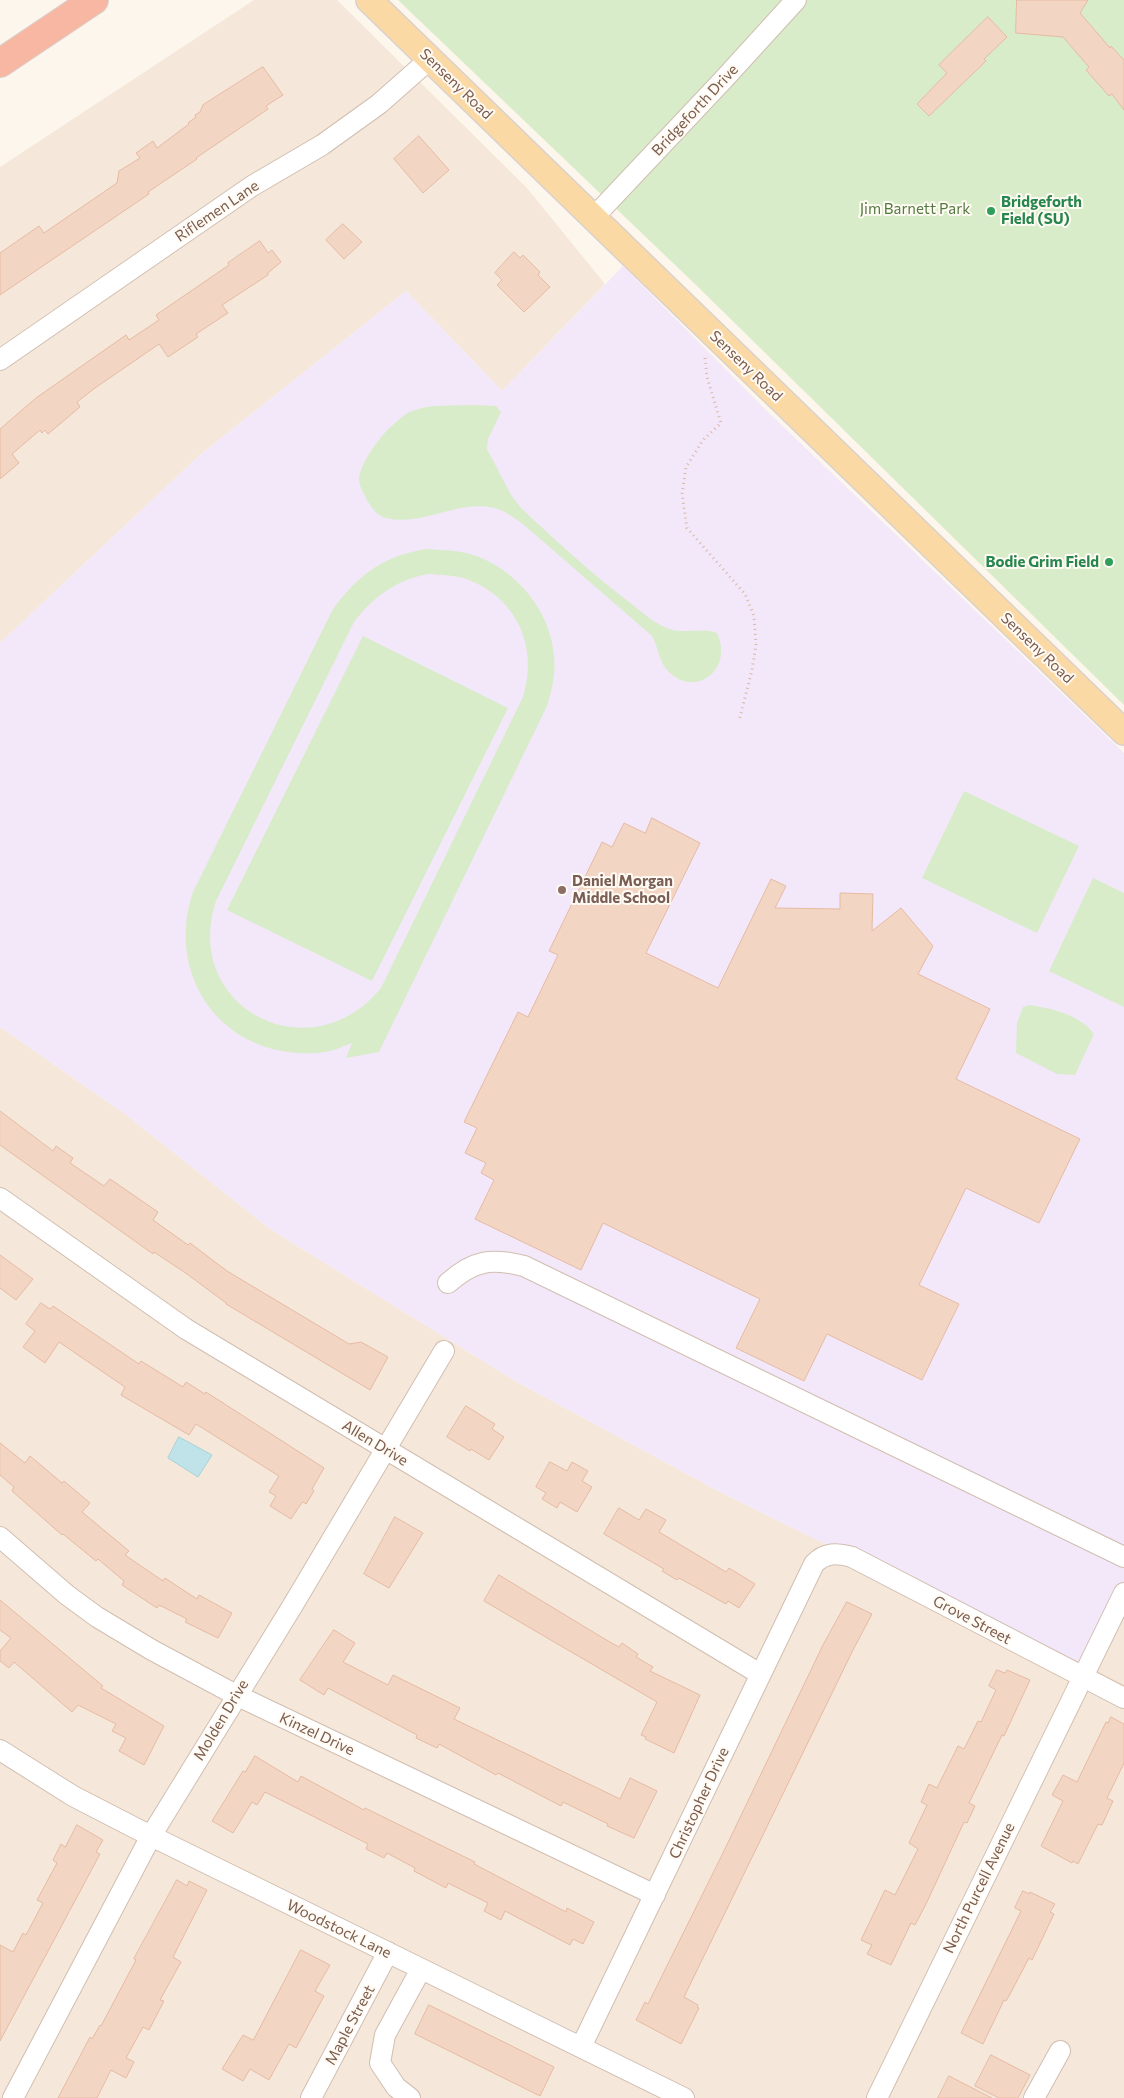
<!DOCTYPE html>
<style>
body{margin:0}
canvas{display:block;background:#fdf6ec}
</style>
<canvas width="1124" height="2098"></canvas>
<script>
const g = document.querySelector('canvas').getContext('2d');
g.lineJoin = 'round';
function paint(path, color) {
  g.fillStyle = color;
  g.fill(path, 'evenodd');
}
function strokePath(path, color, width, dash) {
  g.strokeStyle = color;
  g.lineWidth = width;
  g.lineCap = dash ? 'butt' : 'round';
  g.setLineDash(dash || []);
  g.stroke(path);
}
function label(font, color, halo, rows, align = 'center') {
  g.font = font + ' Commissioner,sans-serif';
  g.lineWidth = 4;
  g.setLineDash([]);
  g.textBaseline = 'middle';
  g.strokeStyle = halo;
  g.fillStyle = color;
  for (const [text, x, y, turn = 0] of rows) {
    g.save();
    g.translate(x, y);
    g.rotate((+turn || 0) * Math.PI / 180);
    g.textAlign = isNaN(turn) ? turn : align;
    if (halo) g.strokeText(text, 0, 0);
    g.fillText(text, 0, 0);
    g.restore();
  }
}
const residential = new Path2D(`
 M 254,0 L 337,0 L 527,188 L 605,284 L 502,391 L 406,291 L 201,454 L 0,643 L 0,167 Z
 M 0,1027 L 125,1114 L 270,1229 L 517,1382 L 722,1493 L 852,1557 L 1124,1593 L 1124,2098 L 0,2098 Z`);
const education = new Path2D(`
 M 623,266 L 769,413 L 1124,753 L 1124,1593 L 1082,1677 L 852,1557 L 722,1493 L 517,1382 L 270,1229 L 125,1114 L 0,1027 L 0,643 L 201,454 L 406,291 L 502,391 Z`);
const green = new Path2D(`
 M 398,0 L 1124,0 L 1124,705 L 696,285 Z
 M 472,405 L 496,406 L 501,412 L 488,439 L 487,449 L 511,495 L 521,508 C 556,541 591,573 629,602 C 641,611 653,623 667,628 C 683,635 701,627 717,633 C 734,670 695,698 669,672 C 658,662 659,646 651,635 L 524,525 C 518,521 512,516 505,512 C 466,493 426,528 386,518 C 377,516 371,507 367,500 C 364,493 359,487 359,479 C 359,465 382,433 393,425 C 399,419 407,412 415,410 C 432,404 453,406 472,405 Z
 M 426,549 C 443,550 462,550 479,557 C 519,573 551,613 554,656 C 556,673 552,690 547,706 L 379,1052 L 346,1058 L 352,1043 C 346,1045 340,1048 334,1050 C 320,1054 303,1054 288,1052 C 209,1041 168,965 193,892 L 333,609 C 358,575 383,556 426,549 ZM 428,574 C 442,575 456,575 469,580 C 518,599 538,648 523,697 L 381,988 C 310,1075 181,1007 216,901 L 354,622 C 373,597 396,580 428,574 Z
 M 363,636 L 508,708 L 372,981 L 227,910 Z
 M 964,791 L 1079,846 L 1037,933 L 922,878 Z
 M 1093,878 L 1124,893 L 1124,1007 L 1049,971 Z
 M 1029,1005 C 1051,1008 1081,1015 1094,1034 L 1075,1075 L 1057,1074 L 1016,1053 L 1017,1023 L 1023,1007 Z`);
const water = new Path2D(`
 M 179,1437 L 212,1455 L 198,1477 L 168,1458 Z`);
const building = new Path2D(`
 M 1017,0 L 1088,0 L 1080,13 L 1110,48 L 1111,46 L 1124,60 L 1124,110 L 1112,94 L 1109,96 L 1086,70 L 1089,67 L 1063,37 L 1016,33 Z
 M 988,17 L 1007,37 L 984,59 L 986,61 L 929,116 L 917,104 L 947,73 L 939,65 Z
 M 263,67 L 283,95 L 266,106 L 268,109 L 196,158 L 197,159 L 148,192 L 149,194 L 0,295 L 0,253 L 39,226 L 44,233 L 117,183 L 119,171 L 140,158 L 136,153 L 153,141 L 157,148 L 189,124 L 188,123 L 196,117 L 195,115 L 200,112 L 203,105 Z
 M 419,136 L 449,170 L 423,193 L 394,159 Z
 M 343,224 L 362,242 L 344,259 L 326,240 Z
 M 260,241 L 268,253 L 272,250 L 281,262 L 268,273 L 268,275 L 222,305 L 228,313 L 196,334 L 198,337 L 168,357 L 159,344 L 95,388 L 77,402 L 80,407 L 48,434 L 45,430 L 42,433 L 40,430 L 12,454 L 19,463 L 0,479 L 0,429 L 36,398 L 126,335 L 129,340 L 159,320 L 156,315 L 229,265 L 228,263 Z
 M 514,252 L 520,258 L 523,255 L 540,272 L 538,275 L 550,287 L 524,312 L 497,285 L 502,280 L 495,273 Z
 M 652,818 L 700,843 L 646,953 L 718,988 L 771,879 L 786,886 L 775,908 L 840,909 L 840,893 L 873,894 L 872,931 L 901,908 L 933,946 L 918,974 L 990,1009 L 956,1079 L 1080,1139 L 1039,1223 L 966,1188 L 919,1285 L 959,1304 L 922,1380 L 827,1334 L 804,1381 L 736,1348 L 760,1299 L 603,1223 L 581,1270 L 475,1219 L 494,1180 L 481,1173 L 486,1163 L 465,1153 L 477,1128 L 464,1122 L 518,1012 L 528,1017 L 558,955 L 549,951 L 602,842 L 612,847 L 624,823 L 645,833 Z
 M 0,1111 L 53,1151 L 56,1146 L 73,1158 L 70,1163 L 104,1186 L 110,1179 L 158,1212 L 153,1220 L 188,1245 L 190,1243 L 227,1271 L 349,1344 L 361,1342 L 388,1357 L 370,1390 L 226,1304 L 226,1303 L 187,1274 L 154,1252 L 153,1254 L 0,1145 Z
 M 0,1255 L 33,1279 L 16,1300 L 0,1288 Z
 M 41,1303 L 50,1309 L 53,1306 L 139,1364 L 141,1361 L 183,1387 L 186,1382 L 205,1394 L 206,1392 L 324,1468 L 312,1489 L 314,1491 L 306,1504 L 303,1502 L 301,1504 L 291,1519 L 270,1506 L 276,1496 L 269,1492 L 279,1476 L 196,1424 L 189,1435 L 121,1395 L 125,1387 L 59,1342 L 45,1363 L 23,1347 L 35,1331 L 26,1324 Z
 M 466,1406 L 495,1424 L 492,1429 L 504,1437 L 489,1460 L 471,1449 L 470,1451 L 447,1437 Z
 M 0,1443 L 25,1463 L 30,1456 L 62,1483 L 64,1481 L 90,1503 L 82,1512 L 129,1551 L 125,1555 L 163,1581 L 165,1578 L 197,1599 L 199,1595 L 232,1613 L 218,1638 L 185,1622 L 187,1619 L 159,1605 L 157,1608 L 122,1585 L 124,1581 L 98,1559 L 96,1561 L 63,1534 L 62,1535 L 12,1491 L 14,1487 L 0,1475 Z
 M 550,1462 L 567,1471 L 572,1462 L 588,1471 L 582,1481 L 592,1487 L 577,1512 L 560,1502 L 557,1508 L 542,1499 L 546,1493 L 536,1487 Z
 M 619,1508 L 639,1520 L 646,1509 L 666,1520 L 659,1532 L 726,1572 L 729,1568 L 755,1584 L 739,1608 L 728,1601 L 726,1604 L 679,1578 L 677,1580 L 662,1571 L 664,1569 L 604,1534 Z
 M 395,1517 L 423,1533 L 389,1588 L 364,1574 Z
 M 499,1575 L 608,1641 L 619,1647 L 622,1643 L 638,1654 L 636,1657 L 653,1667 L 650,1671 L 700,1695 L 674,1753 L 645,1739 L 646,1737 L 641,1735 L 657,1702 L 484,1601 Z
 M 0,1600 L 103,1686 L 101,1688 L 164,1726 L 144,1765 L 119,1751 L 126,1738 L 112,1731 L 116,1724 L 78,1705 L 72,1712 L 14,1662 L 9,1668 L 0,1661 L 0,1651 L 11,1638 L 0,1630 Z
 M 847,1602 L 872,1614 L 853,1650 L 684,1997 L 698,2005 L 697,2007 L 699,2008 L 681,2044 L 636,2020 L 645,2002 L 648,2004 L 722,1855 L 823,1645 Z
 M 334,1630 L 355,1643 L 343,1662 L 388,1685 L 393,1675 L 460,1708 L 454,1719 L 620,1799 L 630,1778 L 657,1791 L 634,1838 L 607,1826 L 608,1824 L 563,1802 L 561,1806 L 498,1773 L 496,1775 L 439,1744 L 437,1748 L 416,1738 L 417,1735 L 328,1688 L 324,1695 L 300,1680 Z
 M 997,1670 L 1005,1673 L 1007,1670 L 1030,1680 L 1004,1736 L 1002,1735 L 969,1803 L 975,1806 L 967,1823 L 964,1822 L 927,1902 L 915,1925 L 911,1923 L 891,1965 L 867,1954 L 872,1945 L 861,1940 L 885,1890 L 895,1895 L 918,1849 L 909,1843 L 927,1805 L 921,1802 L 929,1784 L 937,1788 L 958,1746 L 964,1749 L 978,1721 L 981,1722 L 996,1690 L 989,1686 Z
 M 1111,1717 L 1124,1724 L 1124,1763 L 1107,1798 L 1113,1801 L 1102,1825 L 1098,1824 L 1078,1864 L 1073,1861 L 1072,1863 L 1041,1846 L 1063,1801 L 1052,1795 L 1063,1775 L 1077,1782 L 1106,1722 L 1108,1723 Z
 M 255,1756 L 298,1782 L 301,1776 L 364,1810 L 365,1808 L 475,1862 L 474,1864 L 566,1912 L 567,1908 L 594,1922 L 583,1944 L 573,1939 L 570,1945 L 505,1911 L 501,1920 L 484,1911 L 488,1903 L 448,1883 L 446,1888 L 414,1871 L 415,1868 L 387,1853 L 384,1858 L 366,1849 L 368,1844 L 265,1792 L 257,1805 L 252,1802 L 233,1833 L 212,1821 L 243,1771 L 245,1772 Z
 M 77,1825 L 103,1840 L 96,1852 L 100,1854 L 0,2041 L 0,1945 L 13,1952 L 23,1933 L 26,1935 L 43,1903 L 37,1900 L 57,1863 L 53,1860 L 61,1844 L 65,1847 Z
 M 177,1880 L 187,1886 L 189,1881 L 207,1890 L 173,1957 L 181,1962 L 160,2000 L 164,2001 L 149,2030 L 143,2027 L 126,2058 L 134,2062 L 126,2078 L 111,2070 L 97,2098 L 58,2098 L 90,2037 L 92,2039 L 100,2025 L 101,2026 L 136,1960 L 134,1959 Z
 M 1023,1891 L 1029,1894 L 1030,1892 L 1055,1904 L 1050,1912 L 1054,1914 L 1032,1960 L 1029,1958 L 1009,1996 L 1006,2001 L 1004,2000 L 983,2044 L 961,2033 L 1021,1911 L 1015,1908 Z
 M 301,1950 L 330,1965 L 315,1991 L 324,1996 L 296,2048 L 289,2044 L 269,2080 L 250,2069 L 243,2081 L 222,2069 L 243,2035 L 253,2040 Z
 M 429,2005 L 554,2067 L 540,2096 L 415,2034 Z
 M 991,2055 L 1030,2075 L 1018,2098 L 999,2098 L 975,2086 Z
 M 949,2076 L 992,2098 L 938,2098 Z`);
const path = new Path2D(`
 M 705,358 L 707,377 L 721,423 L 703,440 L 686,467 L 682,494 L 687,528 L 745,594 L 754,616 L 756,645 L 752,670 L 739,721`);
const minor = new Path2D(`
 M 593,218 L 724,79 L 796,0
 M 0,360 L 252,186 L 322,145 L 379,104 L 430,59
 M 0,1198 L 186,1329 L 760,1674
 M 448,1283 C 474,1260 491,1258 524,1266 L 1124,1557
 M 0,1537 L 67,1595 L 97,1617 L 152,1650 L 236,1695 L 655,1895
 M 0,1750 L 73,1796 L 137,1829 L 684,2098
 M 581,2047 L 814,1564 C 825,1552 837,1553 852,1557 L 1124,1698
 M 13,2098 L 151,1836 L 293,1605 L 444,1351
 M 311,2098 L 388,1952
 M 410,2098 L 396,2087 L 380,2063 L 385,2035 L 421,1969
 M 877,2098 L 1124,1593
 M 1034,2098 L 1060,2051`);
const major = new Path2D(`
 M 369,0 L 1124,732`);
const highway = new Path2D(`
 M 0,63 L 94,0`);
const markers = [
 [991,211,5,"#2e9e5b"],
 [1109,562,5,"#2e9e5b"],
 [562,890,5,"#8d6e63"]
];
const streetNames = [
 ["Senseny Road",456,84,44],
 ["Bridgeforth Drive",695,110,-47],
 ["Riflemen Lane",217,211,-34],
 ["Senseny Road",746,366,44],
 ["Senseny Road",1037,648,44],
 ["Allen Drive",375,1443,31],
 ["Grove Street",972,1620,28],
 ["Molden Drive",221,1720,-59],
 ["Kinzel Drive",317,1734,25],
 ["Christopher Drive",699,1803,-65],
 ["North Purcell Avenue",979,1888,-64],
 ["Woodstock Lane",339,1929,26],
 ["Maple Street",350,2025,-62]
];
const leisureNames = [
 ["Bridgeforth",1001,202],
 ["Field (SU)",1001,219],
 ["Bodie Grim Field",1099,562,"right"]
];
const parkNames = [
 ["Jim Barnett Park",915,209]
];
const educationNames = [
 ["Daniel Morgan",572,881],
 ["Middle School",572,898]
];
paint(residential, '#f5e8da');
paint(education, '#f3e8fa');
paint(green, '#d8ecc9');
paint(water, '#bfe3e8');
strokePath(water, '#a5d3da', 1);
paint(building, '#f3d5c3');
strokePath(building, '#e6bba3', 1);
strokePath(minor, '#d1beb0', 22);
strokePath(major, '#dad1cd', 28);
strokePath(highway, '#dad1cd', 30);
strokePath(path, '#d9b8a5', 3, [1, 4]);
strokePath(minor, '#fff', 20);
strokePath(major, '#fbd9a5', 25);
strokePath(highway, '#f7b7a3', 28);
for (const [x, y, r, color] of markers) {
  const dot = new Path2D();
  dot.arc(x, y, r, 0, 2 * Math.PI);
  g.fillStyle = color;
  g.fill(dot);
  strokePath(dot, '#fffaf3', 2);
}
label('15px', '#7a5c4d', '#fffaf3', streetNames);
label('bold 15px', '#27864d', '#fffaf3', leisureNames, 'left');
label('15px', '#537a41', '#fffaf3', parkNames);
label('bold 15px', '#785e54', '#fffaf3', educationNames, 'left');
</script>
